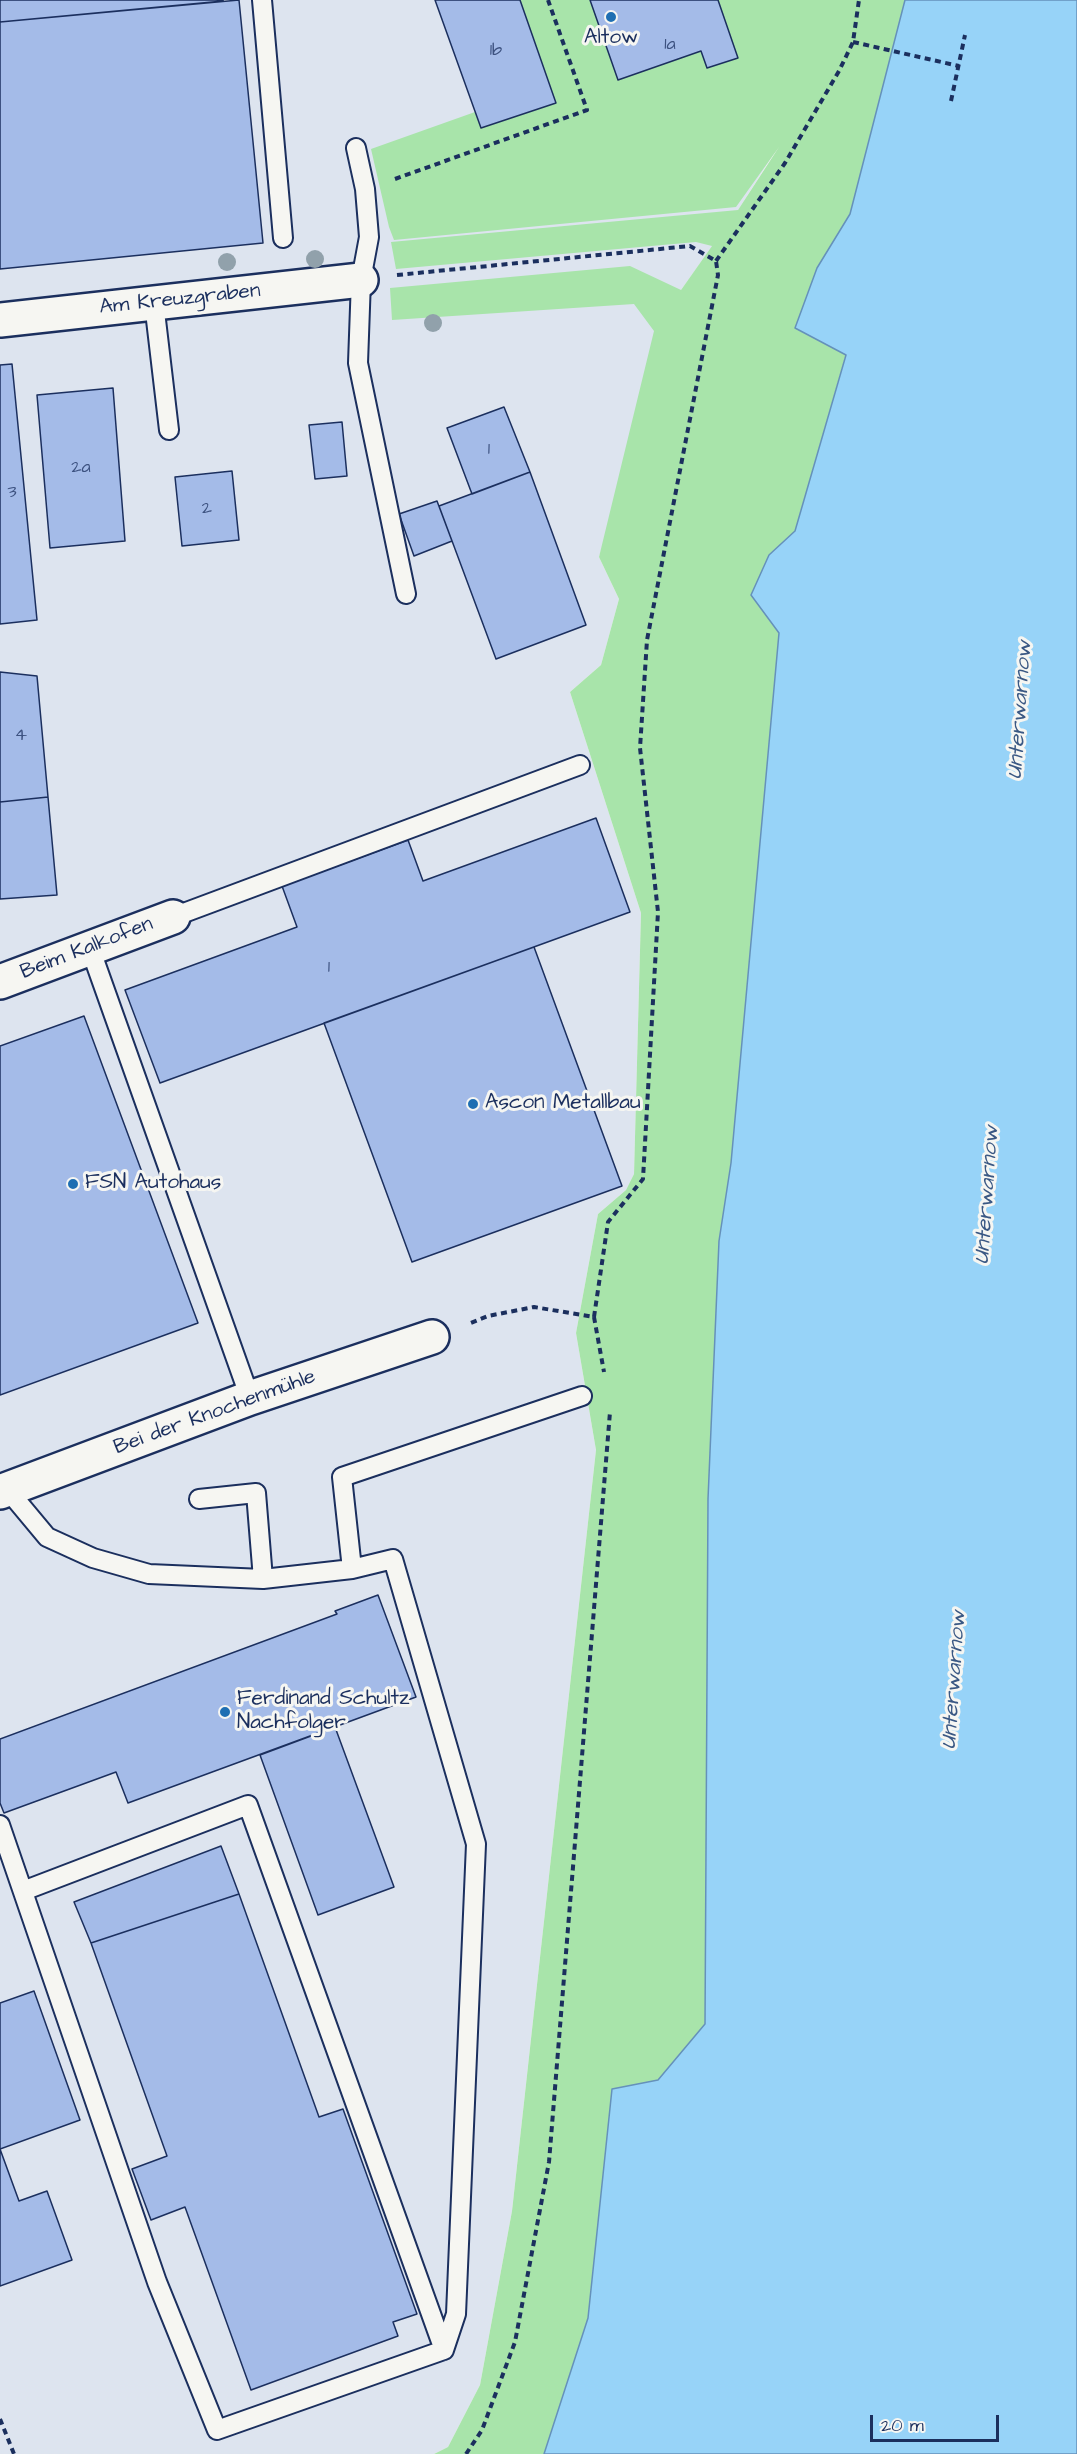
<!DOCTYPE html>
<meta charset="utf-8">
<style>
body{margin:0}
#map{position:relative;width:1077px;height:2454px;overflow:hidden;background:#f6f6f2;font-family:"Architects Daughter",sans-serif}
canvas{display:block}
.scale{position:absolute;left:870px;top:2415px;width:129px;height:27px;box-sizing:border-box;border:3px solid #1b2f5e;border-top:0;padding-left:8px;font-size:18px;line-height:21px;white-space:nowrap;color:#1b2f5e;-webkit-text-stroke:4px #f6f6f2;paint-order:stroke}
</style>
<div id="map">
<canvas width="1077" height="2454"></canvas>
<div class="scale">20 m</div>
</div>
<script>
const g = document.querySelector('canvas').getContext('2d');
g.lineJoin = 'round';
function paint(path, color) {
  g.fillStyle = color;
  g.fill(path, 'evenodd');
}
function strokePath(path, color, width, dash) {
  g.strokeStyle = color;
  g.lineWidth = width;
  g.lineCap = dash ? 'butt' : 'round';
  g.setLineDash(dash || []);
  g.stroke(path);
}
function label(font, color, halo, rows, align = 'center') {
  g.font = font + ' "Architects Daughter",sans-serif';
  g.lineWidth = 6;
  g.setLineDash([]);
  g.textBaseline = 'middle';
  g.strokeStyle = halo;
  g.fillStyle = color;
  for (const [text, x, y, turn = 0] of rows) {
    g.save();
    g.translate(x, y);
    g.rotate((+turn || 0) * Math.PI / 180);
    g.textAlign = isNaN(turn) ? turn : align;
    if (halo) g.strokeText(text, 0, 0);
    g.fillText(text, 0, 0);
    g.restore();
  }
}
const built = new Path2D(`
 M 0,0 L 840,0 L 836,30 L 815,85 L 791,127 L 740,207 L 681,290 L 599,557 L 619,599 L 601,665 L 570,692 L 641,913 L 634,1174 L 626,1190 L 598,1214 L 576,1333 L 596,1450 L 512,2211 L 480,2385 L 448,2447 L 434,2454 L 0,2454 Z`);
const green = new Path2D(`
 M 520,0 L 905,0 L 850,214 L 817,268 L 796,328 L 846,354 L 795,531 L 769,555 L 751,595 L 779,633 L 731,1163 L 719,1241 L 708,1499 L 705,2024 L 658,2080 L 612,2090 L 588,2318 L 544,2454 L 434,2454 L 448,2447 L 480,2385 L 512,2211 L 596,1450 L 576,1333 L 598,1214 L 626,1190 L 634,1174 L 641,913 L 570,692 L 601,665 L 619,599 L 599,557 L 654,331 L 634,304 L 392,320 L 390,288 L 630,266 L 681,290 L 712,246 L 696,242 L 396,269 L 391,242 L 738,210 L 779,147 L 736,207 L 394,240 L 389,227 L 371,149 L 475,112 L 481,128 L 556,103 Z`);
const water = new Path2D(`
 M 905,0 L 1077,0 L 1077,2454 L 544,2454 L 588,2318 L 612,2089 L 658,2080 L 705,2024 L 708,1499 L 719,1241 L 731,1163 L 779,633 L 751,595 L 769,555 L 795,531 L 846,355 L 795,328 L 817,268 L 850,214 Z`);
const building = new Path2D(`
 M 0,0 L 223,0 L 223,1 L 0,22 Z
 M 239,0 L 263,243 L 0,269 L 0,22 Z
 M 435,0 L 520,0 L 556,103 L 481,128 Z
 M 590,0 L 718,0 L 738,58 L 707,68 L 701,51 L 618,80 Z
 M 12,364 L 37,620 L 0,624 L 0,365 Z
 M 113,388 L 125,541 L 50,548 L 37,395 Z
 M 504,407 L 530,472 L 472,494 L 447,428 Z
 M 342,422 L 347,476 L 315,479 L 309,425 Z
 M 232,471 L 239,540 L 182,546 L 175,477 Z
 M 530,472 L 586,625 L 496,659 L 439,506 Z
 M 437,501 L 452,541 L 414,556 L 399,514 Z
 M 0,672 L 37,676 L 48,797 L 0,802 Z
 M 48,797 L 57,895 L 0,899 L 0,802 Z
 M 596,818 L 630,912 L 160,1083 L 125,990 L 297,927 L 282,886 L 408,840 L 423,881 Z
 M 534,947 L 622,1186 L 412,1262 L 324,1023 Z
 M 84,1016 L 198,1323 L 0,1395 L 0,1046 Z
 M 378,1595 L 416,1697 L 128,1803 L 116,1772 L 4,1813 L 0,1803 L 0,1739 L 337,1614 L 335,1611 Z
 M 335,1727 L 394,1887 L 318,1915 L 260,1755 Z
 M 221,1846 L 239,1894 L 91,1943 L 74,1902 Z
 M 239,1894 L 319,2117 L 343,2109 L 417,2314 L 393,2322 L 398,2336 L 251,2390 L 185,2207 L 151,2220 L 132,2169 L 167,2156 L 91,1943 Z
 M 34,1991 L 80,2120 L 0,2149 L 0,2003 Z
 M 0,2149 L 19,2201 L 47,2191 L 72,2260 L 0,2286 Z`);
const path = new Path2D(`
 M 853,42 L 959,66
 M 951,101 L 965,35
 M 395,179 L 587,110 L 548,0
 M 716,261 L 785,163 L 839,71 L 853,42 L 859,0
 M 397,275 L 690,246 L 716,261 L 718,275 L 647,640 L 640,748 L 658,912 L 643,1179 L 608,1222 L 594,1317 L 534,1307 L 488,1316 L 468,1324
 M 594,1317 L 604,1372
 M 0,2419 L 14,2454
 M 466,2454 L 482,2430 L 515,2342 L 549,2162 L 610,1412`);
const service = new Path2D(`
 M 262,0 L 283,238
 M 356,148 L 365,189 L 369,237 L 361,280 L 358,363 L 406,594
 M 154,303 L 169,430
 M 173,917 L 580,765
 M 90,948 L 250,1398
 M 7,1489 L 47,1537 L 93,1558 L 149,1574 L 263,1579 L 352,1569 L 393,1559 L 476,1844 L 456,2314 L 444,2350
 M 199,1499 L 256,1493 L 263,1579
 M 352,1569 L 342,1477 L 582,1396
 M 0,1825 L 157,2282 L 217,2430 L 444,2350 L 248,1805 L 23,1891`);
const minor = new Path2D(`
 M 0,320 L 361,280
 M 0,982 L 173,917
 M 0,1492 L 250,1398 L 432,1337`);
const trees = [
 [315,259],
 [227,262],
 [433,323]
];
const markers = [
 [611,17,6,"#1f6fb2"],
 [473,1104,6,"#1f6fb2"],
 [73,1184,6,"#1f6fb2"],
 [225,1712,6,"#1f6fb2"]
];
const numberNames = [
 ["1a",670,45],
 ["1b",496,51],
 ["1",489,450],
 ["2a",81,468],
 ["3",12,493],
 ["2",207,509],
 ["4",21,736],
 ["1",329,968]
];
const poiNames = [
 ["Altow",611,39,"center"],
 ["Ascon Metallbau",485,1104],
 ["FSN Autohaus",85,1184],
 ["Ferdinand Schultz",237,1700],
 ["Nachfolger",237,1724]
];
const streetNames = [
 ["Am Kreuzgraben",180,300,-6],
 ["Beim Kalkofen",87,949,-21],
 ["Bei der Knochenmühle",215,1413,-20]
];
const waterNames = [
 ["Unterwarnow",1021,710,-86],
 ["Unterwarnow",988,1195,-86],
 ["Unterwarnow",955,1680,-86]
];
paint(built, '#dde4ef');
paint(green, '#a8e4aa');
paint(water, '#97d3f8');
strokePath(water, '#6591ba', 1.5);
paint(building, '#a4bbe8');
strokePath(building, '#1b2f5e', 1.5);
strokePath(service, '#1b2f5e', 22);
strokePath(minor, '#1b2f5e', 38);
strokePath(path, '#1b2f5e', 4, [6, 4.5]);
strokePath(service, '#f6f6f2', 18);
strokePath(minor, '#f6f6f2', 33);
g.fillStyle = '#91a1ab';
for (const [x, y] of trees) {
  g.beginPath();
  g.arc(x, y, 9, 0, 2 * Math.PI);
  g.fill();
}
for (const [x, y, r, color] of markers) {
  const dot = new Path2D();
  dot.arc(x, y, r, 0, 2 * Math.PI);
  g.fillStyle = color;
  g.fill(dot);
  strokePath(dot, '#f6f6f2', 2);
}
label('18px', '#3d5280', null, numberNames);
label('21px', '#1b2f5e', '#f6f6f2', poiNames, 'left');
label('21px', '#1b2f5e', '#f6f6f2', streetNames);
label('italic 22px', '#3a5884', '#f6f6f2', waterNames);
</script>
